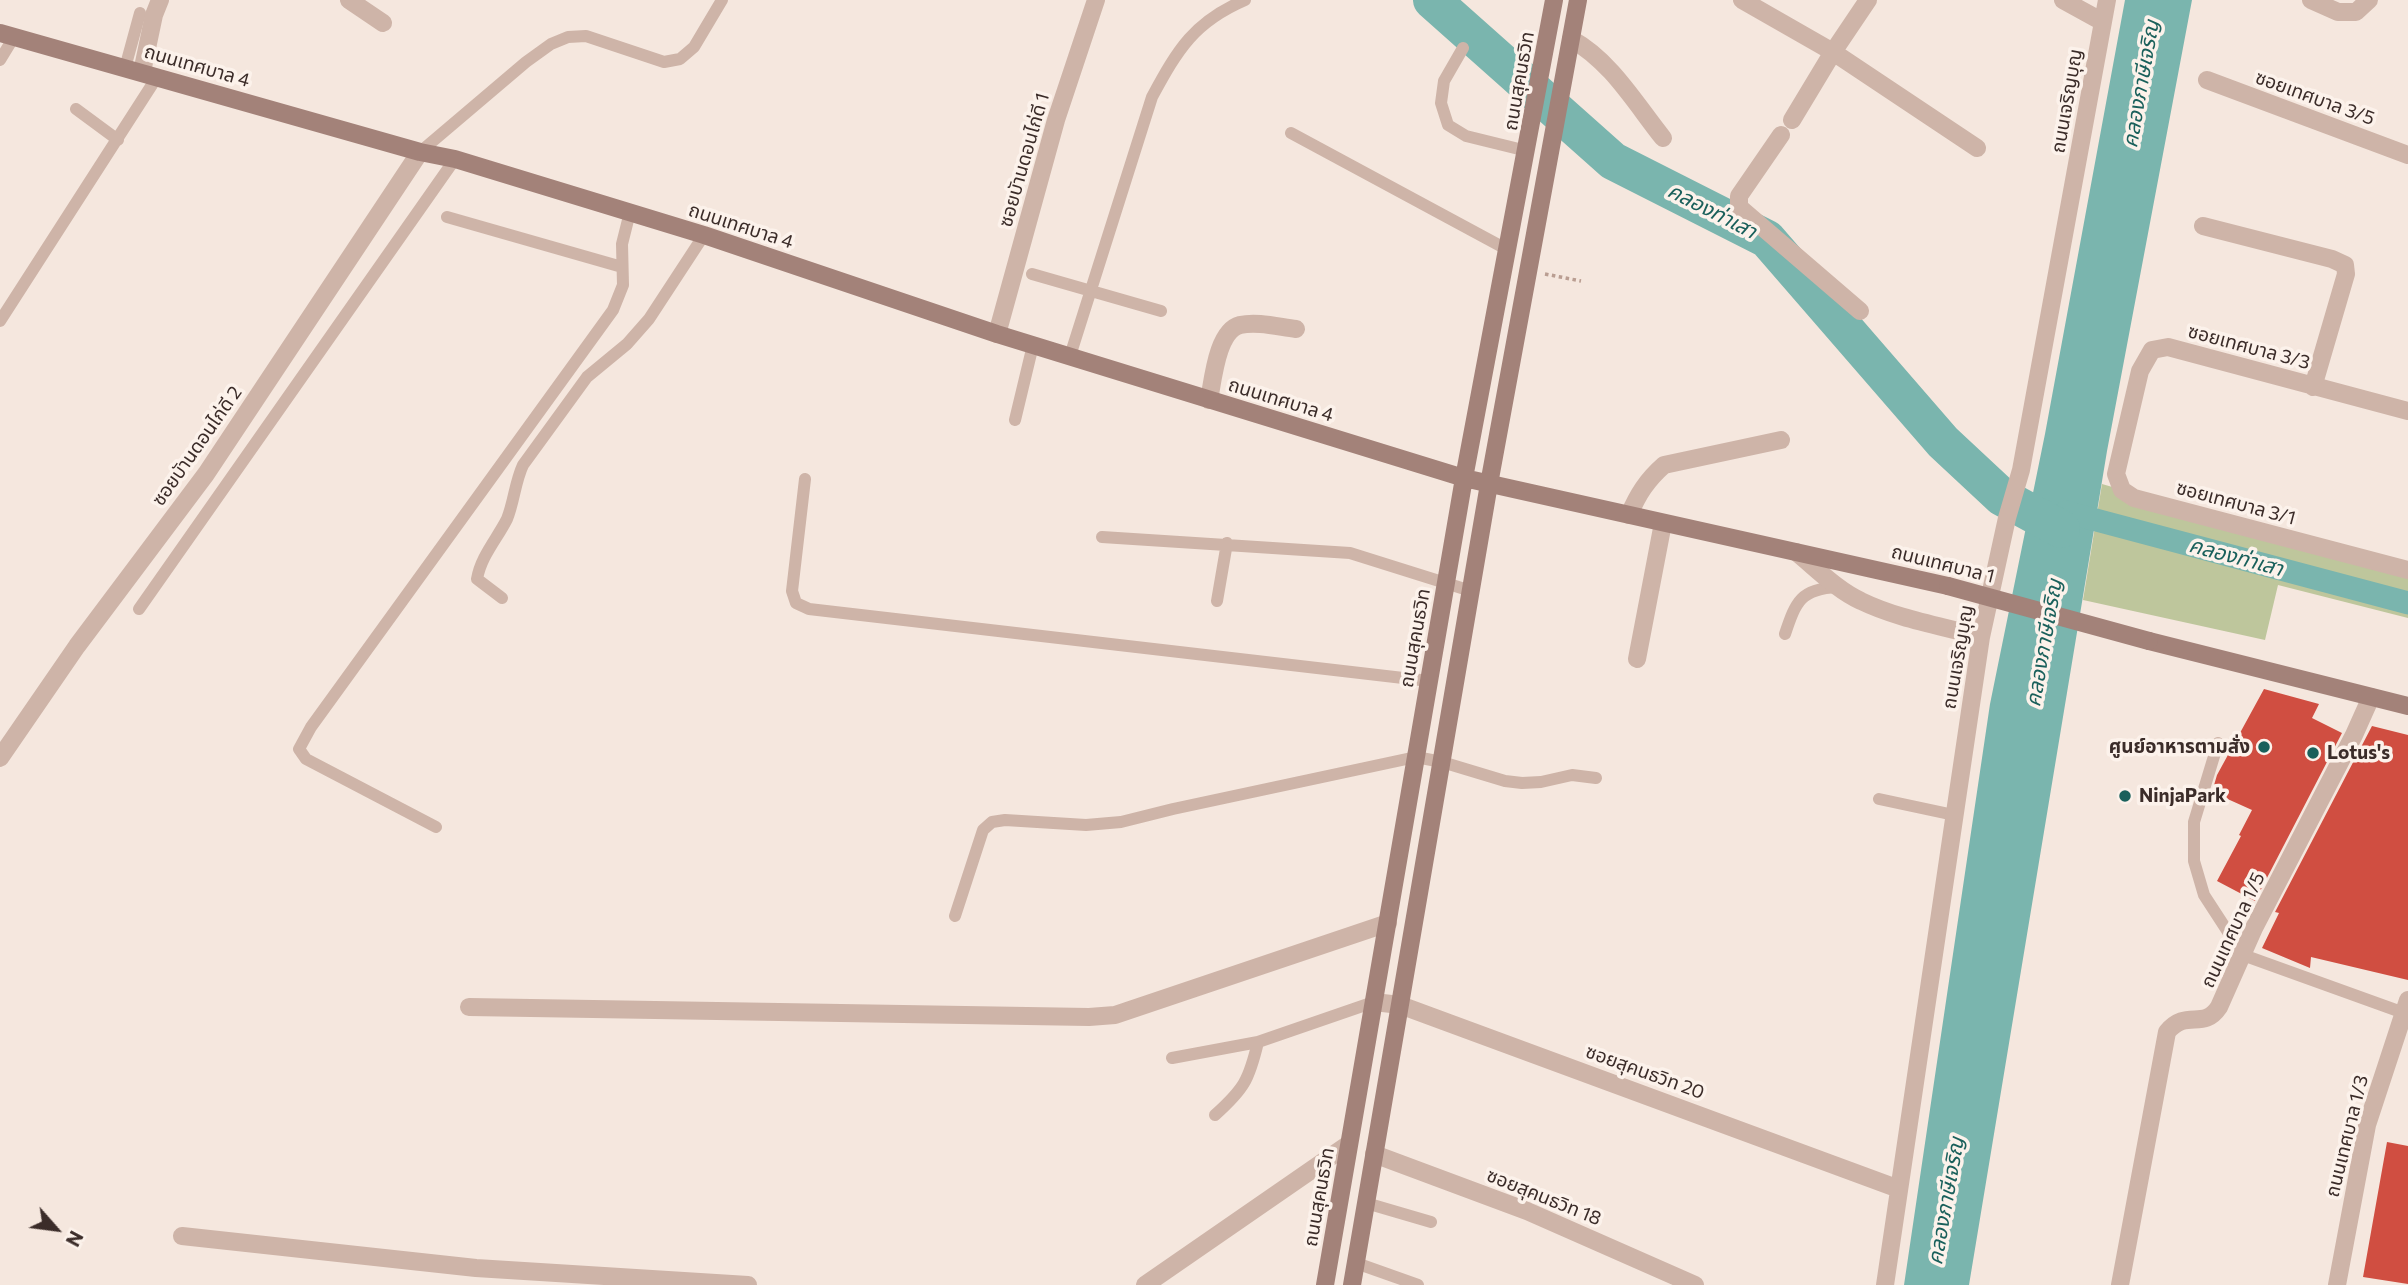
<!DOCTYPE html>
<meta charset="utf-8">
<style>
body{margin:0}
#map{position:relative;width:2408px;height:1285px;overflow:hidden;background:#f5e7de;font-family:Commissioner,sans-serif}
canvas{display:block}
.north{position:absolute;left:21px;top:1194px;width:70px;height:70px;-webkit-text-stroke:5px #fcf2eb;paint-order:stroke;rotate:118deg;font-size:19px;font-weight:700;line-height:28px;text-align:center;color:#3b2c29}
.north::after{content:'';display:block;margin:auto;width:24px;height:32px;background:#3b2c29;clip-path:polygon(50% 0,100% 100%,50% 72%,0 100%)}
</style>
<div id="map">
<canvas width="2408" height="1285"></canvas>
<div class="north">N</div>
</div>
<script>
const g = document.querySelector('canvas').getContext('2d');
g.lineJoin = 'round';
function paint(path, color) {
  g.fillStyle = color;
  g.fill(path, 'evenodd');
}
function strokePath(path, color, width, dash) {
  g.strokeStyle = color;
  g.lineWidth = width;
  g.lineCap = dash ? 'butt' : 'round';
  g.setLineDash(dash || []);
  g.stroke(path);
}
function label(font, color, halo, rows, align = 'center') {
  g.font = font + ' Commissioner,"Noto Sans Thai",sans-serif';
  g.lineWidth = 7;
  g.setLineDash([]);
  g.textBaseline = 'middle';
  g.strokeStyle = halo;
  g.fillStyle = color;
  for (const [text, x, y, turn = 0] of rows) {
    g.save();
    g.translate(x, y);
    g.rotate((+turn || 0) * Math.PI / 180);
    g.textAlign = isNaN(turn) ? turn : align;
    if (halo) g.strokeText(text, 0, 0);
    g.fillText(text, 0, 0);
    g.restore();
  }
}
const green = new Path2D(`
 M 2102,484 L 2408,573 L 2408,618 L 2278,585 L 2265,640 L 2083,600 Z`);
const water = new Path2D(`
 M 2125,0 L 2192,0 L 2107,451 L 1969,1285 L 1904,1285 L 1990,704 L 2045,434 Z`);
const canal = new Path2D(`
 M 2066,512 L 2408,603`);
const river = new Path2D(`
 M 1432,0 L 1613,161 L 1767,239 L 1943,442 L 2002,497 L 2061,529`);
const building = new Path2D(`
 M 2264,689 L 2319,704 L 2312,718 L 2342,733 L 2255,901 L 2217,881 L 2241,836 L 2239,835 L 2252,810 L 2212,792 L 2217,775 Z
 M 2372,726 L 2408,735 L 2408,980 L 2311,957 L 2310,968 L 2262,948 L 2279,913 L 2275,912 Z
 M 2387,1142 L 2408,1146 L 2408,1284 L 2363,1277 Z`);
const path = new Path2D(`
 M 1545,274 L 1581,281`);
const lane = new Path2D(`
 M 1463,48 L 1444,81 L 1441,103 L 1448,125 L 1466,136 L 1527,151
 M 0,60 L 14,37
 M 125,68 L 140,13
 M 76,109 L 118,140
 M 1291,133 L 1508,250
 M 420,152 L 526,62 L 551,44 L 568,37 L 586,36 L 664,62 L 680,59 L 694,47 L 722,0
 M 447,217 L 622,267
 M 1032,274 L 1161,311
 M 0,321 L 157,77
 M 1070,356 L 1152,97 C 1178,49 1194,22 1245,0
 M 1015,420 L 1033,345
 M 805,479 L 792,591 L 796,603 L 809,609 L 1429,681
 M 1102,537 L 1350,553 L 1471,591
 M 502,598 L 477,579 C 481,556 497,539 507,519 C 514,502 515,482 523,465 L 587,377 L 627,344 L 649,319 L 704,235
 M 1217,601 L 1227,543
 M 139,609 L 455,159
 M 1785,634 C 1796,601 1801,589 1837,587
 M 2218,743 L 2194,822 L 2194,861 L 2204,895 L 2243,955 L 2404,1013
 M 1879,799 L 1954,815
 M 436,827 L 306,759 L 299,749 L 311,727 L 613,310 L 623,285 L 622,244 L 630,212
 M 955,916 L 983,830 L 992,822 L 1005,820 L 1086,825 L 1121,822 L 1173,809 L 1416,757 L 1442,762 L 1505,781 L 1522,783 L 1541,782 L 1572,775 L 1596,778
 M 1172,1058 L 1258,1042 L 1374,1002
 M 1215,1115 C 1244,1089 1249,1080 1258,1042
 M 1366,1203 L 1431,1222
 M 1356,1263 L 1418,1285`);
const street = new Path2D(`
 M 349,0 L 383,23
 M 1742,0 L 1833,52 L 1868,0
 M 2063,0 L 2103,22
 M 2311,0 L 2338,12 L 2356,12 L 2369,0
 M 1571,39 C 1611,61 1635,103 1663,138
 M 142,72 L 154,15 L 160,0
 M 2207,80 L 2408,155
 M 1792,120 L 1833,52 L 1977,148
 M 1781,135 L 1739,196 L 1739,207 L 1860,311
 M 2203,226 L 2332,259 L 2345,265 L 2346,274 L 2313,387
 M 997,334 L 1056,120 L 1096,0
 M 1209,400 C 1213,380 1217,331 1240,325 C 1257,321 1279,327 1296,329
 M 2408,411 L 2168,347 L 2152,350 L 2140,371 L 2116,474 L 2122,490 L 2134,498 L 2408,570
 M 1629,515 C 1638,494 1647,480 1664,465 L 1781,440
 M 1796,552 C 1817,569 1837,590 1861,601 C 1898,619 1942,626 1981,637
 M 1637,659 L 1663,523
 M 0,758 L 77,646 L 206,474 L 420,152
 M 1374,1002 L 1400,1005 L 1899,1189
 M 469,1007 L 1089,1017 L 1115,1015 L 1388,923
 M 1374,1154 L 1527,1211 L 1695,1285
 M 182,1236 L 476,1268 L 748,1285
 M 1145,1285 L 1349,1144
 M 1885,1285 L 1981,637 L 2007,518 L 2021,470 L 2107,0
 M 2120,1285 L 2167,1032 C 2187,1008 2203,1031 2219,1007 L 2254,928 L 2354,735 L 2371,697
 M 2337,1285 L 2367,1125 L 2408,1000`);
const secondary = new Path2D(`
 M 0,33 L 420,152 L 455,159 L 704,235 L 997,334 L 1464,478 L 1948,586
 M 2149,641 L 2408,706
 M 1325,1285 L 1464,478 L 1554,0
 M 1352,1285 L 1489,484 L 1578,0`);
const secondaryBridge = new Path2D(`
 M 1948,586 L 2149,641`);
const markers = [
 [2264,747,7,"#1a605b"],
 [2313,753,7,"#1a605b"],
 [2125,796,7,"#1a605b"]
];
const streetNames = [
 ["ถนนเทศบาล 4",197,66,16],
 ["ถนนสุคนธวิท",1519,81,-80],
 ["ซอยเทศบาล 3/5",2315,98,20],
 ["ถนนเจริญบุญ",2067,101,-80],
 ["ซอยบัานดอนไก่ดี 1",1024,160,-74],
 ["ถนนเทศบาล 4",741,226,18],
 ["ซอยเทศบาล 3/3",2249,347,15],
 ["ถนนเทศบาล 4",1281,400,17],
 ["ซอยบัานดอนไก่ดี 2",197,446,-55],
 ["ซอยเทศบาล 3/1",2236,503,15],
 ["ถนนเทศบาล 1",1943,564,14],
 ["ถนนสุคนธวิท",1415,638,-80],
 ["ถนนเจริญบุญ",1958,657,-80],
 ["ถนนเทศบาล 1/5",2233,930,-65],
 ["ซอยสุคนธวิท 20",1645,1072,20],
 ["ถนนเทศบาล 1/3",2347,1136,-76],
 ["ถนนสุคนธวิท",1319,1197,-80],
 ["ซอยสุคนธวิท 18",1544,1197,22]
];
const poiNames = [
 ["ศูนย์อาหารตามสั่ง",2250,747,"right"],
 ["Lotus's",2327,753],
 ["NinjaPark",2139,796]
];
const waterNames = [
 ["คลองภาษีเจริญ",2141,84,-80],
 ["คลองท่าเสา",1712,211,27],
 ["คลองท่าเสา",2236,557,15],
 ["คลองภาษีเจริญ",2044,643,-80],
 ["คลองภาษีเจริญ",1946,1201,-80]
];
paint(green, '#bec69c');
paint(water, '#7ab5ae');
strokePath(canal, '#7ab5ae', 23);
strokePath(river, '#7ab5ae', 38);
paint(building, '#d04e41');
strokePath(path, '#ba9e92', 3.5, [3.5, 3.5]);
strokePath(lane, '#ceb4a8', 12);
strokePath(street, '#ceb4a8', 18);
strokePath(secondary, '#a38279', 18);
strokePath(secondaryBridge, '#a38279', 18);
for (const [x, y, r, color] of markers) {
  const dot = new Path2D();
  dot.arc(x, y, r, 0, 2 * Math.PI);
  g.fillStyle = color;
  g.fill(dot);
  strokePath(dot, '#fcf2eb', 2.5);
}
label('19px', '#3b2c29', '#fcf2eb', streetNames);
label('bold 19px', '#3b2c29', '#fcf2eb', poiNames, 'left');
label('italic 21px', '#1a605b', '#fcf2eb', waterNames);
</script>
